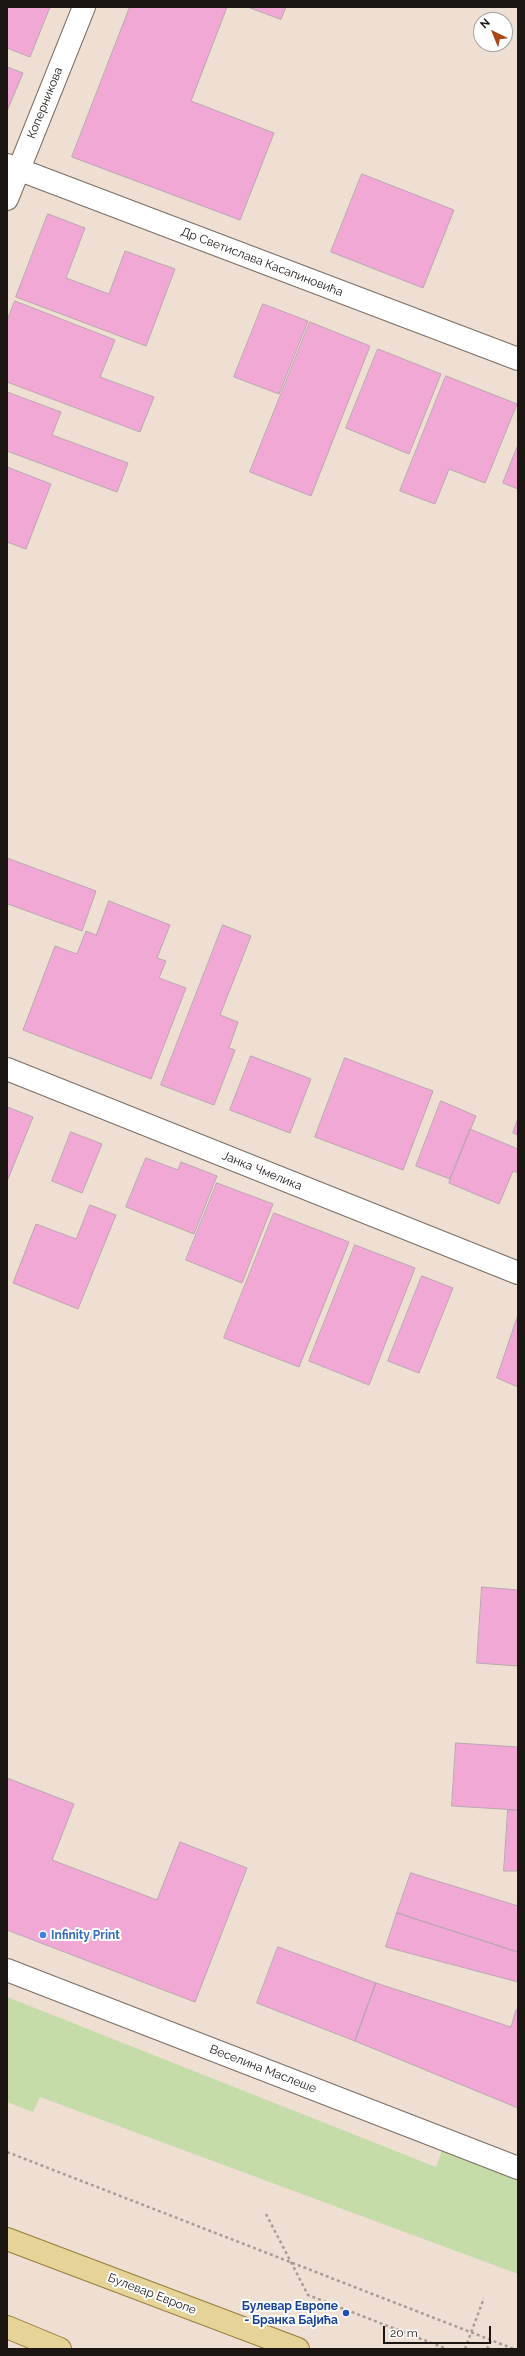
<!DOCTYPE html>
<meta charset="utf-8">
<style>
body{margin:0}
#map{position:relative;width:525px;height:2356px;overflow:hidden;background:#efded2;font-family:Raleway,sans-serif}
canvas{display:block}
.frame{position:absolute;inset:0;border:8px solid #1c1612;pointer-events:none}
.north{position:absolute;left:473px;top:12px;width:40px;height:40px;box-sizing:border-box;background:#fff;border:1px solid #a4a2a0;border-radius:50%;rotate:317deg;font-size:11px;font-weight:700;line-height:16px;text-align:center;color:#1c1612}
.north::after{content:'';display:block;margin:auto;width:14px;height:18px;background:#ab4716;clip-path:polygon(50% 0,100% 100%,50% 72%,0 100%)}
.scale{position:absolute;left:383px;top:2326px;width:108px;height:18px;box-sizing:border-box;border:2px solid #1c1612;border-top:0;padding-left:5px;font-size:12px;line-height:14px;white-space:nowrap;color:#1c1612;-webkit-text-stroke:3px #fff;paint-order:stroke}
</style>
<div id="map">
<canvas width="525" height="2356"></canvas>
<div class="frame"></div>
<div class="north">N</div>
<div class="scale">20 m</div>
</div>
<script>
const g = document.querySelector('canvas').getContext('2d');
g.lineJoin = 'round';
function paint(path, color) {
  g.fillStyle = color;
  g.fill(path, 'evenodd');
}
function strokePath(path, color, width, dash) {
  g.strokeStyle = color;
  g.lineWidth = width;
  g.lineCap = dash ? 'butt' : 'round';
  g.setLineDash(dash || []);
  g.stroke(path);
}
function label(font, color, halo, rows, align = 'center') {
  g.font = font + ' Raleway,sans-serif';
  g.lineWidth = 4;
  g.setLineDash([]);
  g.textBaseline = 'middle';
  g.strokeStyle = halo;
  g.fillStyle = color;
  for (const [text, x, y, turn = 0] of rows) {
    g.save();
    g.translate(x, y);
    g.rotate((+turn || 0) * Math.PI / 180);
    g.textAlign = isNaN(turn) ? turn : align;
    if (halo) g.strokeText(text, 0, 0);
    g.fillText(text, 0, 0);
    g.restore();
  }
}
const green = new Path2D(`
 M 7,1997 L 436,2167 L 443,2148 L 518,2162 L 518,2274 L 40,2097 L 33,2112 L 7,2102 Z`);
const building = new Path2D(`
 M 7,7 L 50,7 L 30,57 L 7,48 Z
 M 130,7 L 227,7 L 191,101 L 274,133 L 240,220 L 72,157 Z
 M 248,7 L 286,7 L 281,19 Z
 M 7,67 L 23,73 L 7,111 Z
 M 362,174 L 454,210 L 423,288 L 331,252 Z
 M 48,214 L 85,228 L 66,278 L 109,294 L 125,251 L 175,269 L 146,346 L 16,297 Z
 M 15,301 L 115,340 L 100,377 L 154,397 L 140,432 L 7,382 L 7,321 Z
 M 263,304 L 308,321 L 279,394 L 234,377 Z
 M 310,322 L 370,346 L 311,496 L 250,472 Z
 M 378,349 L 441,374 L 409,454 L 346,428 Z
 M 446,376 L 517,404 L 485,483 L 449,469 L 435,504 L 400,491 Z
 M 7,392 L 61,412 L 52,435 L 128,463 L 117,492 L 7,451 Z
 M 518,445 L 518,489 L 503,483 Z
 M 7,467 L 51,484 L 26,549 L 7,542 Z
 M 7,858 L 96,891 L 82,931 L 8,904 L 7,906 Z
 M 109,901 L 170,925 L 157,958 L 166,961 L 159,978 L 186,988 L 151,1079 L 23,1030 L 55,946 L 77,954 L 86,931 L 96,935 Z
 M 223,925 L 251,936 L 220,1015 L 238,1022 L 229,1048 L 235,1050 L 214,1105 L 161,1085 Z
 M 251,1056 L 311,1079 L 290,1133 L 230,1110 Z
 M 345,1058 L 433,1091 L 403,1170 L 315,1137 Z
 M 441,1101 L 476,1116 L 450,1179 L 416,1166 Z
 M 7,1107 L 33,1117 L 8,1179 L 7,1179 Z
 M 518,1119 L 518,1135 L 513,1133 Z
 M 470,1129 L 518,1149 L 518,1173 L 513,1171 L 499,1204 L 449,1183 Z
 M 71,1132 L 102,1144 L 82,1193 L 52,1181 Z
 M 146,1158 L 178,1170 L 181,1162 L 217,1176 L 194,1234 L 126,1207 Z
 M 217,1183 L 273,1204 L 242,1283 L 186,1260 Z
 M 90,1205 L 116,1215 L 78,1309 L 13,1283 L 36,1224 L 76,1239 Z
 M 274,1213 L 349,1242 L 299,1367 L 224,1338 Z
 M 355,1245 L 415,1268 L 369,1385 L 309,1361 Z
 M 422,1276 L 453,1288 L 419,1373 L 388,1361 Z
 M 518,1315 L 518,1387 L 497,1378 Z
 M 482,1587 L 518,1590 L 518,1666 L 477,1663 Z
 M 456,1743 L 518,1747 L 518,1810 L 452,1806 Z
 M 7,1778 L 74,1804 L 52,1860 L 157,1900 L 180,1842 L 247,1868 L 195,2002 L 7,1930 Z
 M 508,1810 L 518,1810 L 518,1871 L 504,1871 Z
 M 411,1873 L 518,1906 L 518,1952 L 397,1913 Z
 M 397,1913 L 518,1952 L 518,1982 L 386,1947 Z
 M 278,1947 L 376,1983 L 355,2041 L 257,2003 Z
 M 376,1983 L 511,2027 L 516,2010 L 518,2010 L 518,2108 L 355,2041 Z`);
const path = new Path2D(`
 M 7,2152 L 514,2349
 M 266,2214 L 308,2295 L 447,2349
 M 465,2349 L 484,2298
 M 487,2349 L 491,2341`);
const minor = new Path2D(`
 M 7,165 L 518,359
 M 7,199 L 84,7
 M 7,1069 L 518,1273
 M 7,1970 L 518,2168`);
const major = new Path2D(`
 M 7,2239 L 298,2349
 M 7,2327 L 60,2349`);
const markers = [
 [43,1935,4,"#3f7fe0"],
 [346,2313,4,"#1a4fb4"]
];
const streetNames = [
 ["Коперникова",45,103,-68],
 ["Др Светислава Касапиновића",262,262,21],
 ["Јанка Чмелика",262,1171,22],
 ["Веселина Маслеше",263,2069,21],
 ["Булевар Европе",152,2294,21]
];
const shopNames = [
 ["Infinity Print",51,1935]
];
const transitNames = [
 ["Булевар Европе",338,2306],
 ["- Бранка Бајића",338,2320]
];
paint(green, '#c5dca8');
paint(building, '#f2a8d5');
strokePath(building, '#b8a6b0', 1);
strokePath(minor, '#7a6c60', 24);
strokePath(major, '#947d3d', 24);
strokePath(path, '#aa9c93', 2.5, [3, 3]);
strokePath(minor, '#fff', 22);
strokePath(major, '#e6d398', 22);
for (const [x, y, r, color] of markers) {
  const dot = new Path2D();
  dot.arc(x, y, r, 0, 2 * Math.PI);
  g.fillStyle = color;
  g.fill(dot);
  strokePath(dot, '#fff', 1.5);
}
label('12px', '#1c1612', '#fff', streetNames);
label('bold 12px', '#366cbe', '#fff', shopNames, 'left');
label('bold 12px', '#164399', '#fff', transitNames, 'right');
</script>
